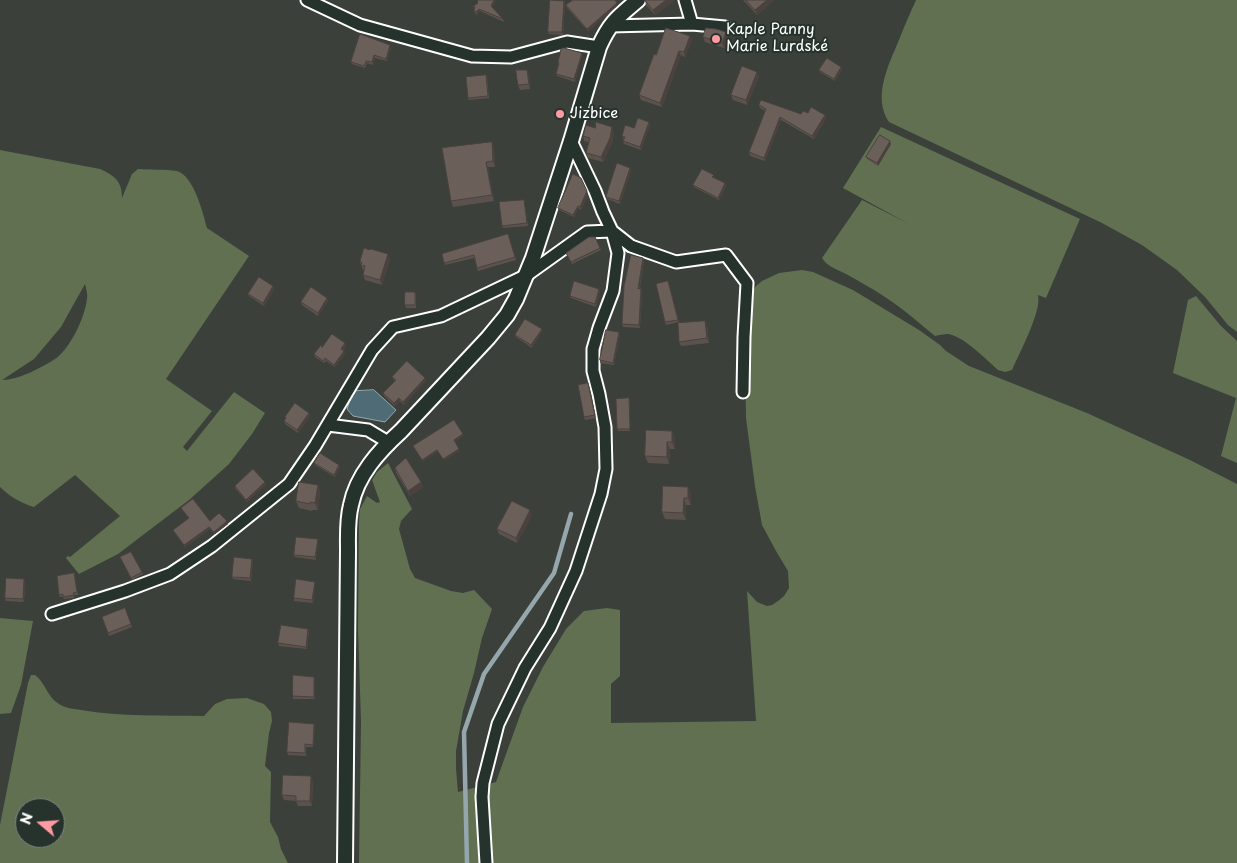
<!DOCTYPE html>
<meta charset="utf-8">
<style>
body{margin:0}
#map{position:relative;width:1237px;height:863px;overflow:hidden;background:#3b403a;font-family:"Playpen Sans",sans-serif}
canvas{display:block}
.north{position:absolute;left:15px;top:798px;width:50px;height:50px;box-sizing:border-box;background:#26332d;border:1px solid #7d8581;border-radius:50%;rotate:288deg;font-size:14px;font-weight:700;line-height:20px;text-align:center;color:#fff}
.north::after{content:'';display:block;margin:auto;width:18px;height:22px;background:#ff9aa2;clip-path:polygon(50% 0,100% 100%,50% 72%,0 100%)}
</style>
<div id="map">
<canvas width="1237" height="863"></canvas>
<div class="north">N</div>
</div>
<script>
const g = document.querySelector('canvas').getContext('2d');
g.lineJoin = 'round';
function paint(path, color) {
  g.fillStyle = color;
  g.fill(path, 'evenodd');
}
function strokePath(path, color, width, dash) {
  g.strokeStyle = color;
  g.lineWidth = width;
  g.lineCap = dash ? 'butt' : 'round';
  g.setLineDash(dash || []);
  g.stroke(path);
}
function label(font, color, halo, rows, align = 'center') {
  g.font = font + ' "Playpen Sans",sans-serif';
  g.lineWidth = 4;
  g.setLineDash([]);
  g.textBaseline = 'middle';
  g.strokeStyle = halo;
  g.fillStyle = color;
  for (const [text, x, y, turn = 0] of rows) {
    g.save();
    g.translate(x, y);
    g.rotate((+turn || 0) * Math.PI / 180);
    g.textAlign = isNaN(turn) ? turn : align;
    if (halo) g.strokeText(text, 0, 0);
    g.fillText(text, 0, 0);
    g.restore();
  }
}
const green = new Path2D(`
 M 916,0 L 1237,0 L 1237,332 L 1228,325 L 1205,297 L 1177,270 L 1142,245 L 1102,223 L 889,122 C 872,97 889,64 899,40 C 904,27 910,13 916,0 Z
 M 881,127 L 1080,219 L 1046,298 L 1038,295 C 1042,311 1019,354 1012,370 L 1005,372 L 998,370 C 987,360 961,334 947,334 C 944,334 939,335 935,336 C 918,322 901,307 882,295 C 871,288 859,281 848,275 C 839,270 827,267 822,258 L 862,200 L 909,224 L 843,188 Z
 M 0,150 L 100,169 C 115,176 122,181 122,198 L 132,174 L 138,169 C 149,170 166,169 177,171 C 194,176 203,213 207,228 L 249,256 L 166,379 L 212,411 L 183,447 L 187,451 L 234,392 L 265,413 L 252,434 L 229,464 L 189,500 L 118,554 L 79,574 L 66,558 L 68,556 L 70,557 L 120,516 L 75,475 L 34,507 C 21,503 10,497 0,487 ZM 85,284 C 86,289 88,294 87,299 C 85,317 70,349 55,359 C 41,368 18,380 2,380 L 34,359 L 61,327 Z
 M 802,270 L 813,272 L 853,290 L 919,330 L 940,345 L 946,351 L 969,366 L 1087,413 L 1190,460 L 1237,484 L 1237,863 L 359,863 L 361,722 L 358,629 L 359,521 L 360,509 L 367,496 L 377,503 L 380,502 L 372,480 L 377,472 L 388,463 L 412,509 L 401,521 L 399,529 L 410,569 L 415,578 L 451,591 L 463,593 L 474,590 L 492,609 L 482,638 L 474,673 L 463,711 L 456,751 L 456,769 L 458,792 L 496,782 L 523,707 L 543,667 L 566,629 L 584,611 L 607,608 L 620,610 L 620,676 L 611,684 L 611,723 L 756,721 L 747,591 L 757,602 L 767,606 L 772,605 L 778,601 L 784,596 L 789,588 L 788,571 L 776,551 L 762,525 L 755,486 L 746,418 L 745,352 L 749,297 L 756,286 L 762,281 L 779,273 Z
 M 1196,296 L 1221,326 L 1237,341 L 1237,463 L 1221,456 L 1236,398 L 1173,373 L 1188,300 Z
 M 0,618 L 33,621 L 21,685 L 11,713 L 0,714 Z
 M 31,675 L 35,675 C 45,682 48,698 59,704 C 65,708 74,709 81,710 C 121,717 163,715 204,716 L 215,704 L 227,699 L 247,698 L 264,704 L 271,712 L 272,721 L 269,733 L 265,766 L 271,772 L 270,822 L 278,837 L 281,849 L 288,863 L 0,863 L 0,825 L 28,683 ZM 25,808 L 55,808 L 55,838 L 25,838 Z`);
const water = new Path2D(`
 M 374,390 L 396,410 L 385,422 L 353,416 L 347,409 L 351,397 L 356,391 Z`);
const stream = new Path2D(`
 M 467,863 L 464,732 L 484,674 L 554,573 L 571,514`);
const minor = new Path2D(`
 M 307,0 L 360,25 L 472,56 L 511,57 L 567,42 L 599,47
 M 685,0 L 692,24
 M 610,26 L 692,24 L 725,27
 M 328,425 L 368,430 L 388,442
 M 52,614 L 125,591 L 170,574 L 212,546 L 289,484 L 315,446 L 372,350 L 393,327 L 441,316 L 527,275 L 587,232 L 612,231 L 631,246 L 676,262 L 726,255 L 747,283 L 744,337 L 743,392
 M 486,863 L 482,797 L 483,783 L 498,724 L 525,668 L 550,628 L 576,571 L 601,494 L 606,469 L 605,427 L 599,394 L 593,371 L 593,349 L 599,328 L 613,291 L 618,253 L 612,231 L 603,212 L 595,191 L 571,141`);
const tertiary = new Path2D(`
 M 345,863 L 348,551 C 348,536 347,520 351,505 C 357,475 379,451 401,431 L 488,338 L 507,315 L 516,299 L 533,258 L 571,141 L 599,47 C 610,22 618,17 638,0`);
const wall = new Path2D(`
 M 645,0 L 672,0 L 673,1 L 655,15 L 646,5 Z
 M 743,0 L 774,0 L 757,15 Z
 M 565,3 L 563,35 L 549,34 L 548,32 Z
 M 477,4 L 492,8 L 503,19 L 504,22 L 480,11 L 477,15 L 475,13 L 474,11 L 475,9 L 473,6 Z
 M 566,5 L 618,5 L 588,31 L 567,8 Z
 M 726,32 L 728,37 L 724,48 L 705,42 L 703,37 Z
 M 692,40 L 685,57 L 681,55 L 662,107 L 641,100 L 639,95 L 656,55 Z
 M 391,48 L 387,61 L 375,58 L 373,65 L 367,63 L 365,68 L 352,64 L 351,62 Z
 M 582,53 L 582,55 L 575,82 L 557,76 L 556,74 L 558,65 L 558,62 Z
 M 841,67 L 842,70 L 835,81 L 820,72 L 819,70 Z
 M 527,70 L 529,75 L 530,89 L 520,90 L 518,85 Z
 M 757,72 L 759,77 L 747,105 L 733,100 L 731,95 Z
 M 487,77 L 489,98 L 469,100 L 468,98 Z
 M 759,105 L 801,114 L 825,115 L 826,118 L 814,139 L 781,120 L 765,161 L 750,156 L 749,152 L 765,111 L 760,108 Z
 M 649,122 L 650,125 L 641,150 L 624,144 L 623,141 L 624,139 L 623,138 L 622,136 L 634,128 Z
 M 595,128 L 614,132 L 612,143 L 603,162 L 588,158 L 586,153 L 589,142 L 584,141 L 583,136 Z
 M 891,144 L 878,166 L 867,159 L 866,157 Z
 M 494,147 L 495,167 L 488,167 L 494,201 L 453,207 L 451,201 Z
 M 630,168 L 631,170 L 620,204 L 607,199 L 606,197 Z
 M 714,177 L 726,186 L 719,200 L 694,187 L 693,185 Z
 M 588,194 L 581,210 L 578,208 L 574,217 L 559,210 L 558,208 Z
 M 524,200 L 528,226 L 503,228 L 502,226 Z
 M 508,234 L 516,260 L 478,271 L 474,258 L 445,265 L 442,254 Z
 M 595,237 L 601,250 L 572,264 L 567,255 Z
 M 643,258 L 644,260 L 640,288 L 642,291 L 640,328 L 623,327 L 622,324 Z
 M 390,259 L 382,285 L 365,280 L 363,275 L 364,271 L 363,270 L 360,262 Z
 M 668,281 L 679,322 L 666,325 L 665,322 Z
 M 273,286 L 274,289 L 264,306 L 249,296 L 248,294 Z
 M 600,291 L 596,307 L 571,298 L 570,296 Z
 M 415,292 L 416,295 L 416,308 L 406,308 L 405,305 Z
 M 327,298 L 328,301 L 318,316 L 302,305 L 301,302 Z
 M 707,326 L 709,343 L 681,346 L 679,342 Z
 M 542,331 L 532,348 L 516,337 L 515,335 Z
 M 619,332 L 620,334 L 614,365 L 600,363 L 600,360 Z
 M 346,346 L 343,351 L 345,354 L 335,367 L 326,361 L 324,363 L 315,357 L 314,354 L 322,347 Z
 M 392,377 L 425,378 L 426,380 L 404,405 L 400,401 L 395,406 L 384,396 L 383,393 L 395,381 Z
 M 589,386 L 596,418 L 585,420 L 584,417 Z
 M 630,401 L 630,431 L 618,431 L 617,429 Z
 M 309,413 L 310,416 L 298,433 L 285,424 L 284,421 L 286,419 L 285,417 Z
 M 646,430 L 675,438 L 675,449 L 670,449 L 669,464 L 648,463 L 645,456 Z
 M 314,463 L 340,467 L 335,477 L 315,465 Z
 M 395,468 L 421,482 L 423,487 L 410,496 L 396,473 Z
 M 265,482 L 266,484 L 247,502 L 235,488 L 235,486 Z
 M 318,485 L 320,492 L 318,510 L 313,510 L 312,511 L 299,508 L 296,501 Z
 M 663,486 L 691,494 L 691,505 L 686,505 L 686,520 L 665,519 L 662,512 Z
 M 181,508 L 210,521 L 228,524 L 215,534 L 210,529 L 185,547 L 174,532 L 173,530 L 189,518 L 182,510 Z
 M 532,515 L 517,543 L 499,534 L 497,529 Z
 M 318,542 L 316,560 L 295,557 L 294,555 Z
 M 120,557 L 142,572 L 143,574 L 132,580 Z
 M 253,562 L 251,581 L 233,579 L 232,577 Z
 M 74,573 L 78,595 L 74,595 L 74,598 L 64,599 L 63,597 L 60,597 L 59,595 Z
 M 25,581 L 24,602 L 6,601 L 5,598 Z
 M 315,582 L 315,584 L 313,603 L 294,601 L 294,598 Z
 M 125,608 L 132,627 L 109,636 L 102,617 Z
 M 309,631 L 307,649 L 279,646 L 278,643 Z
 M 315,679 L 315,699 L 293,699 L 293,696 Z
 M 314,724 L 315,727 L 313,747 L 306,747 L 306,756 L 288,755 L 287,752 Z
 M 313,781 L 312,806 L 298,806 L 296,801 L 284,800 L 282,795 Z`);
const shadedWall = new Path2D(`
 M 494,0 L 496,0 L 492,9 L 491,6 Z
 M 666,0 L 672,0 L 673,1 L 655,15 L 653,10 Z
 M 767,0 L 774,0 L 757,15 L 755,10 Z
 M 564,1 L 565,3 L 563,35 L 562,32 Z
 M 617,3 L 618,5 L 588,31 L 587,29 Z
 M 479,9 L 480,11 L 477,15 L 476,12 Z
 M 726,32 L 728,37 L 724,48 L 722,43 Z
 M 690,36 L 692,40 L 685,57 L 684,52 Z
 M 390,45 L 391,48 L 387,61 L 386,59 Z
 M 679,51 L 681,55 L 662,107 L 660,103 Z
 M 582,53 L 582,55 L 575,82 L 574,79 Z
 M 374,55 L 375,58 L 373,65 L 372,62 Z
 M 841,67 L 842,70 L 835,81 L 834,79 Z
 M 527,70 L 529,75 L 530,89 L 529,84 Z
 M 757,72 L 759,77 L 747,105 L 746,100 Z
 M 825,115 L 826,118 L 814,139 L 812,136 Z
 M 780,117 L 781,120 L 765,161 L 764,158 Z
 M 649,122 L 650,125 L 641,150 L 640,147 Z
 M 612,127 L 614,132 L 612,143 L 603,162 L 601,157 Z
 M 890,141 L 891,144 L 878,166 L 877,163 Z
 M 492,142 L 494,147 L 495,167 L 493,161 Z
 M 486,162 L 488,167 L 494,201 L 492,195 Z
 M 630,168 L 631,170 L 620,204 L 619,201 Z
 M 725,183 L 726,186 L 719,200 L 718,198 Z
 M 587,191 L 588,194 L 581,210 L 580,207 Z
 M 578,206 L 578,208 L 574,217 L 573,215 Z
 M 388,254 L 390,259 L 382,285 L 380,280 Z
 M 643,258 L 644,260 L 639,291 L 638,289 Z
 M 273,286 L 274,289 L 264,306 L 263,303 Z
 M 641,288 L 642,291 L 640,328 L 639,325 Z
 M 599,289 L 600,291 L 596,307 L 595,304 Z
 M 327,298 L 328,301 L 318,316 L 318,313 Z
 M 705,321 L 707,326 L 709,343 L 707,338 Z
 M 542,329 L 542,331 L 532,348 L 531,345 Z
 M 619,332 L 620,334 L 614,365 L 613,363 Z
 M 345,343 L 346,346 L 342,352 L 341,349 Z
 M 344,351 L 345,354 L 335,367 L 334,365 Z
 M 425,378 L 426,380 L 404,405 L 403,402 Z
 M 399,398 L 400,401 L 395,406 L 394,403 Z
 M 629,398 L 630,401 L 630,431 L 630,429 Z
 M 309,413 L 310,416 L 298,433 L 297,430 Z
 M 672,431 L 675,438 L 675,449 L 672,442 Z
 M 463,434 L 464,436 L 455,442 L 454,440 Z
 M 667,442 L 670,449 L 669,464 L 667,457 Z
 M 459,449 L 460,451 L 444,461 L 443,459 Z
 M 437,450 L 438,452 L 423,462 L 422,460 Z
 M 339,465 L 340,467 L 335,477 L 334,475 Z
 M 265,482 L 266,484 L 247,502 L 246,500 Z
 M 421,482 L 423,487 L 410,496 L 408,491 Z
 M 318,485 L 320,492 L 318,510 L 315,503 Z
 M 688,487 L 691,494 L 691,505 L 688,498 Z
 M 684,498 L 686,505 L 686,520 L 683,513 Z
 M 530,510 L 532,515 L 517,543 L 516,538 Z
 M 227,521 L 228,524 L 215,534 L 214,532 Z
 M 209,527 L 210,529 L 185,547 L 184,545 Z
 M 318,539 L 318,542 L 316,560 L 315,557 Z
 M 252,559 L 253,562 L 251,581 L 250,578 Z
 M 24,579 L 25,581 L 24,602 L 23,599 Z
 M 315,582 L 315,584 L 313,603 L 312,600 Z
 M 308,629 L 309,631 L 307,649 L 306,647 Z
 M 314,677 L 315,679 L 315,699 L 314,697 Z
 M 314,724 L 315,727 L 313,747 L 313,745 Z
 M 311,776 L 313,781 L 312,806 L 310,801 Z`);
const building = new Path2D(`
 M 478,0 L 494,0 L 491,6 L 503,19 L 479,9 L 476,12 L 474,11 L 475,7 L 473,6 L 477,4 Z
 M 550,0 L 564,1 L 562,32 L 548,32 Z
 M 573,0 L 615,0 L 617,3 L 587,29 L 566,5 Z
 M 645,0 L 666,0 L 653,10 Z
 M 746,0 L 767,0 L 755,10 Z
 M 666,28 L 690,36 L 684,52 L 679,51 L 660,103 L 639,95 L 654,54 L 656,55 Z
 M 706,28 L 716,29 L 726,32 L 722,43 L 703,37 Z
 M 360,34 L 390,45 L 386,59 L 374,55 L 372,62 L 366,61 L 364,66 L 351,62 Z
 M 564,48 L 582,53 L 574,79 L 556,74 L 559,63 L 558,62 L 561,49 Z
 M 827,58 L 841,67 L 834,79 L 819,70 Z
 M 742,66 L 757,72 L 746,100 L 731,95 Z
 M 516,70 L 527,70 L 529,84 L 518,85 Z
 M 486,75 L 488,96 L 468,98 L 466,77 Z
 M 761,100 L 801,114 L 803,111 L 808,113 L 811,107 L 825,115 L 812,136 L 780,117 L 764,158 L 749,152 L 766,109 L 759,105 Z
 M 638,118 L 649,122 L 640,147 L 623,141 L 625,137 L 622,136 L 625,125 L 634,128 Z
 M 596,122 L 612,127 L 610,138 L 601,157 L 586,153 L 590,138 L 583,136 L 586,125 L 595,128 Z
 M 880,135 L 890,141 L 877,163 L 866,157 Z
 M 492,142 L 493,161 L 486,162 L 492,195 L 451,201 L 442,148 Z
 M 617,163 L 630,168 L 619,201 L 606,197 Z
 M 702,169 L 714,175 L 712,177 L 725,183 L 718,198 L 693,185 Z
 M 573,174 L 581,178 L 587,191 L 580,207 L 578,206 L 573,215 L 558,208 Z
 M 524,200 L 527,223 L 502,226 L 499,202 Z
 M 508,234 L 515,257 L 477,268 L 474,255 L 444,263 L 442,254 Z
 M 590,237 L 595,237 L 600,248 L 571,262 L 566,253 L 586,239 Z
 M 364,248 L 370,250 L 371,249 L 388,254 L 380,280 L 363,275 L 365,266 L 361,265 L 362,262 L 360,262 Z
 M 631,255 L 643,258 L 638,289 L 641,288 L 639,325 L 622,324 L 624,286 Z
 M 259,277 L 273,286 L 263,303 L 248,294 Z
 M 574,281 L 599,289 L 595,304 L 570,296 Z
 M 668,281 L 678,320 L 665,322 L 656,284 Z
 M 311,287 L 327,298 L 318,313 L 301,302 Z
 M 405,292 L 415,292 L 415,305 L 405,305 Z
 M 525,319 L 542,329 L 531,345 L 515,335 Z
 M 705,321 L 707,338 L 679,342 L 678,323 Z
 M 606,330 L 619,332 L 613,363 L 600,360 Z
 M 332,334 L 345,343 L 341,349 L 344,351 L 334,365 L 325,358 L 323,361 L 314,354 L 321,345 L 322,347 Z
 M 407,361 L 425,378 L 403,402 L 399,398 L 394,403 L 383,393 L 396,380 L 392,377 Z
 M 588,383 L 595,415 L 584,417 L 578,385 Z
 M 629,398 L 630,429 L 617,429 L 616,399 Z
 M 295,403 L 309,413 L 297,430 L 284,421 L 286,418 L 285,417 Z
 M 454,420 L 463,434 L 454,440 L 459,449 L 443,459 L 437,450 L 422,460 L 413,446 Z
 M 646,430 L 672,431 L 672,442 L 667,442 L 667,457 L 645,456 Z
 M 320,453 L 339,465 L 334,475 L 314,463 Z
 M 406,458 L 421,482 L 408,491 L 395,468 Z
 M 253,469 L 265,482 L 246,500 L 235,486 Z
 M 299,482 L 318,485 L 315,503 L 310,502 L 310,504 L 296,501 Z
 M 663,486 L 688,487 L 688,498 L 684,498 L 683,513 L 662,512 Z
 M 193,499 L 210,521 L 219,513 L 227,521 L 214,532 L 209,527 L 184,545 L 173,530 L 189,518 L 181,508 Z
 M 512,501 L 530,510 L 516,538 L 497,529 Z
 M 296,537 L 318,539 L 315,557 L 294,555 Z
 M 131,552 L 142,572 L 131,578 L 120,557 Z
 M 234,557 L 252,559 L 250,578 L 232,577 Z
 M 74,573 L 77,592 L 73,593 L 74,595 L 63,597 L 63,594 L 59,595 L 57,576 Z
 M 6,578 L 24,579 L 23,599 L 5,598 Z
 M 296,579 L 315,582 L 312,600 L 294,598 Z
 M 125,608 L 131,624 L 108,633 L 102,617 Z
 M 281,625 L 308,629 L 306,647 L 278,643 Z
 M 293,675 L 314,677 L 314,697 L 293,696 Z
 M 289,722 L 314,724 L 313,745 L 305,744 L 305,753 L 287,752 Z
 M 283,775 L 311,776 L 310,801 L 296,801 L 296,796 L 282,795 Z`);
const markers = [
 [716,39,5,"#ff9aa2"],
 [560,114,5,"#ff9aa2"]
];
const poiNames = [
 ["Kaple Panny",726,30],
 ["Marie Lurdské",726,47],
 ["Jizbice",570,114]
];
paint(green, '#607051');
paint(water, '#4f6c76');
strokePath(water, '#95a7ad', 1);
strokePath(stream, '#95a7ad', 4.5);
strokePath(minor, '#fff', 15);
strokePath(tertiary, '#fff', 18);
strokePath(minor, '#26332d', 11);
strokePath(tertiary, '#26332d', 14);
paint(wall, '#5c524d');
paint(shadedWall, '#4b423f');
paint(building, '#6b5f5a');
strokePath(building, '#4b423f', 1);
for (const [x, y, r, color] of markers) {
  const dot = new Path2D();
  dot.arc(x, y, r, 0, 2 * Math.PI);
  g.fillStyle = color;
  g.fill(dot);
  strokePath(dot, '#26332d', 2);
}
label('15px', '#fff', '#26332d', poiNames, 'left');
</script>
